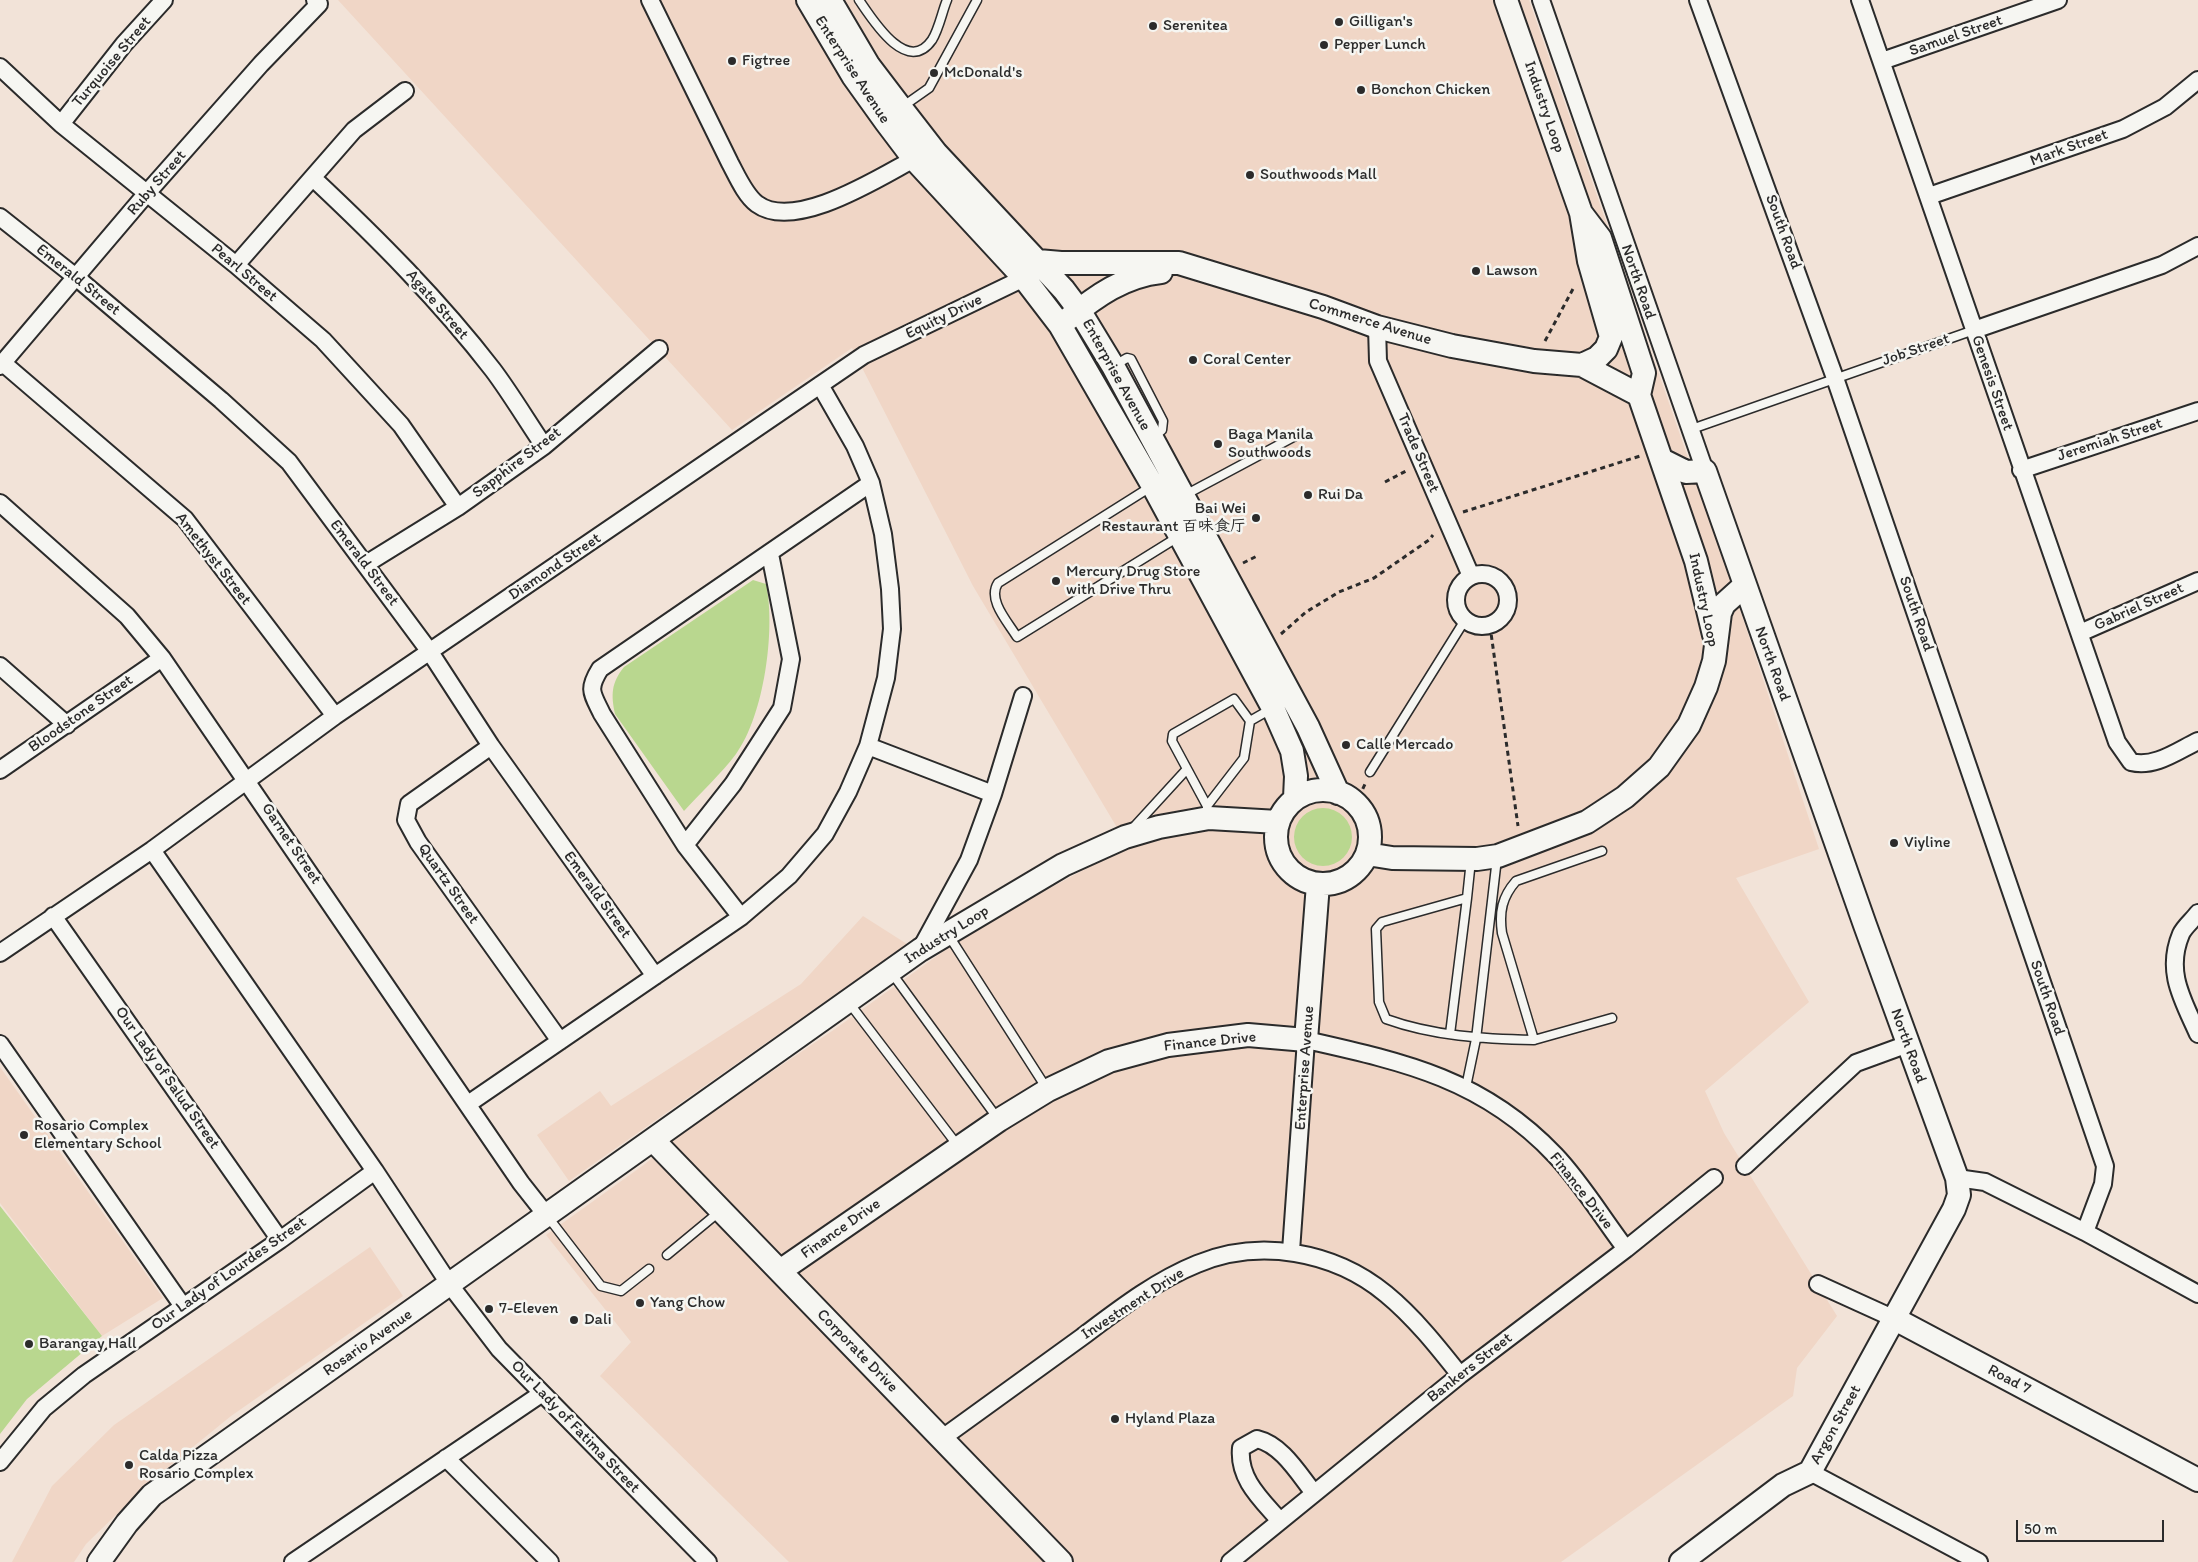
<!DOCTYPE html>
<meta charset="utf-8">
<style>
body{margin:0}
#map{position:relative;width:2198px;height:1562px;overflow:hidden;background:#f2e3d8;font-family:Itim,sans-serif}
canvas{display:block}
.scale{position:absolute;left:2016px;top:1520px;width:148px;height:22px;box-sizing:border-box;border:2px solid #2b2b2b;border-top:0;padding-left:6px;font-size:15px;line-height:18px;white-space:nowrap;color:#2b2b2b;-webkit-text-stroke:4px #f6f6f2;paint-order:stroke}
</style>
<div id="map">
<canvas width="2198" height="1562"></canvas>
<div class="scale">50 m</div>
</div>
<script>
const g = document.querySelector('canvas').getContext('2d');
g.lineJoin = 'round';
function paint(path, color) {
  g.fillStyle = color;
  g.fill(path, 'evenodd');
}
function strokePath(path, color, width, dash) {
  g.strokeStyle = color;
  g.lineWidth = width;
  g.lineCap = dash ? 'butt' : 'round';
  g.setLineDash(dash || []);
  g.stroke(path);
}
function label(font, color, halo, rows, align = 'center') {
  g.font = font + ' Itim,"LXGW WenKai TC",sans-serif';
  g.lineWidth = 5;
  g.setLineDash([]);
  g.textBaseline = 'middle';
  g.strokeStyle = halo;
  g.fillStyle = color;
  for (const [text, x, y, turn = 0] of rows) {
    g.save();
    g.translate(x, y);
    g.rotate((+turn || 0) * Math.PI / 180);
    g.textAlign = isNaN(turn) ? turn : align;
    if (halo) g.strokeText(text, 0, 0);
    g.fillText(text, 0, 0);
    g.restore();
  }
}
const built = new Path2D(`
 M 338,0 L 1529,0 L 1728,573 L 1819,849 L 1736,878 L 1809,1002 L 1705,1091 L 1724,1133 L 1837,1316 L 1797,1368 L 1793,1396 L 1561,1562 L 789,1562 L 600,1376 L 631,1342 L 546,1235 L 645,1164 L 690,1127 L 835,1029 L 976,928 L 1128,846 L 973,586 L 852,348 L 732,430 Z
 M 863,916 L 907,944 L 569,1181 L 537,1135 L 600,1091 L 611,1106 L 801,984 Z
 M 0,1067 L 163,1298 L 102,1336 L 0,1203 Z
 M 370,1247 L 403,1296 L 231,1416 L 150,1482 L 86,1544 L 74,1562 L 12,1562 L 52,1486 L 114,1425 Z`);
const green = new Path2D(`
 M 753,580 L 766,584 C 776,629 764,716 736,754 C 721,774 701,792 684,811 L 615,714 C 611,695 611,683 624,667 Z
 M1294 837a29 29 0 1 1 58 0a29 29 0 1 1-58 0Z
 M 0,1206 L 102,1336 L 27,1399 L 0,1434 Z`);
const path = new Path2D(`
 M 1545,341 L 1574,287
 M 1385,482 L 1406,471
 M 1463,512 L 1640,456
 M 1243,563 L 1257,556
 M 1490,626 L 1518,826
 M 1281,634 L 1306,612 L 1339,592 L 1374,578 L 1429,540 L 1433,535
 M 1359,797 L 1365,784`);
const lane = new Path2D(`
 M 859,0 C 872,19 907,76 932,40 C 939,29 942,12 947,0
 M 902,107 L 929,88 L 977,0
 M 1115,365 L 1127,358 L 1131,359 L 1163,421 L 1162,430 L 1153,437
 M 1689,430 L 1974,330
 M 1152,486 L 998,583 C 987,600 1008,622 1017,637 L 1178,537
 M 1185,495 L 1301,433
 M 1370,772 L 1465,620
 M 1207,806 L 1172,741 L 1173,734 L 1234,699 L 1250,721
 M 1207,809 L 1207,806 L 1244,758 L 1250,721 L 1271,709
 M 1133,828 L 1187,769
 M 1467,898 L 1471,860
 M 949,936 L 1047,1089
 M 891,972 L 998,1119
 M 850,1004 L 958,1146
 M 1450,1034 L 1467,898 L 1382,922 L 1376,929 L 1379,1002 L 1386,1019 C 1433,1036 1484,1039 1534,1040 L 1502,933 C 1499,912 1502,897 1516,881 L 1602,851
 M 1534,1040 L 1612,1018
 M 1466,1087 L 1476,1039 L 1497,858
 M 548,1217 L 601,1286 L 621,1291 L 649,1269
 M 667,1255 L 719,1212`);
const street = new Path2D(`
 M 650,0 L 730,163 C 737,176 745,195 757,204 C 795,232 880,177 914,159
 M 1541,0 L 1705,471
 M 1698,0 L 1835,378 L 2105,1166 L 2103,1184 L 2085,1232
 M 1860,0 L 2117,742 L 2131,762 C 2155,768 2177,751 2198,741
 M 1882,61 L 2058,0
 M 0,67 L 61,124 L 236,265 L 323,340 L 401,425 L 458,507
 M 61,124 L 124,44 L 164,0
 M 313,178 C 377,238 439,300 493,370 C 511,394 527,421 544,446
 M 1929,196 L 2123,129 L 2165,107 L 2198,80
 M 0,217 L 77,278 L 221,400 L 289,462 L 430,652 L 491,746 L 655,976
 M 236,265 L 354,130 L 405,91
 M 1377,327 L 1378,361 L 1471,576
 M 1974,330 L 2162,265 L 2198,246
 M 3,363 L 185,519 L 335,716
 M 0,366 L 147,193 L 261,64 L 319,4 L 315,0
 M 2021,470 L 2198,411
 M 0,503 L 127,616 L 162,658 L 521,1183 L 547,1216
 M 366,564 L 458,507 L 544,446 L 659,349
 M1456 600a26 26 0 1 1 52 0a26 26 0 1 1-52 0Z
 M 2080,633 L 2198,581
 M 0,666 L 67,725
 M 491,746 L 409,804 L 406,820 L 418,842 L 560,1041
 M 868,746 L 993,794
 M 0,770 L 162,658
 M 685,845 L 733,784 L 782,708 L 791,659 L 770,554
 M 152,850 L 375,1171 L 450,1285 L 499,1349 L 708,1562
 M 2198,913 C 2193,920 2184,927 2181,934 C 2165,972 2183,1000 2198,1034
 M 53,916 L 280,1240
 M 741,917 L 685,845 L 602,714 C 592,693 587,690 600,669 L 871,483
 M 920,950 L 969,860 L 993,794 L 1023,696
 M 0,953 L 152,850 L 335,716 L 864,355 L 1024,278
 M 0,1044 L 182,1305
 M 468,1104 L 741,917 L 789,876 L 825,834 L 848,792 L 868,746 L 886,678 L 892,629 L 890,589 L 883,534 L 871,483 L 855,446 L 820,385
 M 1745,1166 L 1856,1063 L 1908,1044
 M 1957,1178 L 1985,1182 L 2085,1232 L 2198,1294
 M 1291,1251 L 1306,1040 C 1404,1062 1483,1079 1555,1155 C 1581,1182 1603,1219 1626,1249
 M 1818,1284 L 1895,1319
 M 941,1439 C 988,1405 1035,1371 1082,1337 C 1118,1310 1155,1281 1197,1264 C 1259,1238 1334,1251 1386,1294 C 1414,1317 1437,1346 1460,1375
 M 446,1458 L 550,1562
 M 0,1462 L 44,1408 L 84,1375 L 280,1240 L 375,1171
 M 1810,1472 L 1979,1562
 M 1280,1521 C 1261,1499 1238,1479 1241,1448 L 1257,1439 C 1282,1445 1298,1473 1314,1493
 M 293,1562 L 541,1394
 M 1230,1562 L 1460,1375 L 1626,1249 L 1714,1178`);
const secondary = new Path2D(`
 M 808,0 L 853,76 L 886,122 L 914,159 L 1024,278 L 1060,325 L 1153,486 L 1273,708 L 1292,751 L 1296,776 L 1295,798
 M 830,0 L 869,66 L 901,108 L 936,153 L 1064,290 L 1079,310 L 1113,366 L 1308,727 L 1338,793
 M 1506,0 L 1581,213 L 1589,261 L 1611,337 L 1606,349 L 1597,358 L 1582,365
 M 1581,213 L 1600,238 L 1644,373 L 1639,395 L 1696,561 L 1714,635
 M 1038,261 L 1061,263 L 1179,263 L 1323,307 L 1377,327 L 1452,346 L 1534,361 L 1582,365 L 1639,395
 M 1068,319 C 1096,296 1124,276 1161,272
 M 1662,460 L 1686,472 L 1705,471 L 1865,925 L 1957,1178 L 1959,1195 L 1954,1209 L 1810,1472 L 1783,1485 L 1681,1562
 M1276 837a47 47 0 1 1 94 0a47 47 0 1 1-94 0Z
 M 1367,854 L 1392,858 L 1477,859 L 1498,856 L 1587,822 L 1625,797 L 1659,767 L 1689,725 L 1706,687 L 1714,661 L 1720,613 L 1724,604 L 1744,586
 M 653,1140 L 1061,1562
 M 780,1271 L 999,1120 L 1048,1090 L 1109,1061 L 1168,1045 L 1248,1035 L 1306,1040 L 1318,884
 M 1895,1319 L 2198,1480
 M 99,1562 L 127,1523 L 152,1495 L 920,950 L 1063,865 L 1125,837 L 1159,827 L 1209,818 L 1278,822`);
const markers = [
 [1339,22,5,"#2b2b2b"],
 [1153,26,5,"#2b2b2b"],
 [1324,45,5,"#2b2b2b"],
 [732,61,5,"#2b2b2b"],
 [934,73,5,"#2b2b2b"],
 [1361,90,5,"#2b2b2b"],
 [1250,175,5,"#2b2b2b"],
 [1476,271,5,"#2b2b2b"],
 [1193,360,5,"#2b2b2b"],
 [1218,444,5,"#2b2b2b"],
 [1308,495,5,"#2b2b2b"],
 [1256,518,5,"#2b2b2b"],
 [1056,581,5,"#2b2b2b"],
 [1346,745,5,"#2b2b2b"],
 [1894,843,5,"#2b2b2b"],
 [24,1135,5,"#2b2b2b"],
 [640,1303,5,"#2b2b2b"],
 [489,1309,5,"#2b2b2b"],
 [574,1320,5,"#2b2b2b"],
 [29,1344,5,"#2b2b2b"],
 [1115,1419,5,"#2b2b2b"],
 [129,1465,5,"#2b2b2b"]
];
const poiNames = [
 ["Gilligan's",1349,22],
 ["Serenitea",1163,26],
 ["Pepper Lunch",1334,45],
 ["Figtree",742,61],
 ["McDonald's",944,73],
 ["Bonchon Chicken",1371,90],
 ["Southwoods Mall",1260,175],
 ["Lawson",1486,271],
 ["Coral Center",1203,360],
 ["Baga Manila",1228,435],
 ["Southwoods",1228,453],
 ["Rui Da",1318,495],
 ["Bai Wei",1246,509,"right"],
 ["Restaurant 百味食厅",1246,527,"right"],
 ["Mercury Drug Store",1066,572],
 ["with Drive Thru",1066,590],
 ["Calle Mercado",1356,745],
 ["Viyline",1904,843],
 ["Rosario Complex",34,1126],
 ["Elementary School",34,1144],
 ["Yang Chow",650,1303],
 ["7-Eleven",499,1309],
 ["Dali",584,1320],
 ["Barangay Hall",39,1344],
 ["Hyland Plaza",1125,1419],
 ["Calda Pizza",139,1456],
 ["Rosario Complex",139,1474]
];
const streetNames = [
 ["Samuel Street",1956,36,-19],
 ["Turquoise Street",112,62,-50],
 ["Enterprise Avenue",852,70,57],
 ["Industry Loop",1544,107,71],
 ["Mark Street",2069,148,-20],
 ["Ruby Street",157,183,-49],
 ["South Road",1783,232,70],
 ["Pearl Street",244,273,40],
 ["Emerald Street",78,280,39],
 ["North Road",1638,282,71],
 ["Agate Street",437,305,49],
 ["Equity Drive",944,317,-26],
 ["Commerce Avenue",1370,322,17],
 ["Job Street",1916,350,-19],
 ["Enterprise Avenue",1116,375,61],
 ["Genesis Street",1992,383,71],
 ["Jeremiah Street",2110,440,-18],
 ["Trade Street",1418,453,67],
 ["Sapphire Street",517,463,-37],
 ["Amethyst Street",213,559,52],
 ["Emerald Street",364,563,53],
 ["Diamond Street",555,567,-34],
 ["Industry Loop",1703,600,78],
 ["Gabriel Street",2139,607,-24],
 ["South Road",1916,614,71],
 ["North Road",1772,664,70],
 ["Bloodstone Street",81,714,-35],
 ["Garnet Street",291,844,56],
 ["Quartz Street",448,884,55],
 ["Emerald Street",597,895,54],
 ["Industry Loop",947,935,-32],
 ["South Road",2047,998,71],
 ["Finance Drive",1210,1042,-6],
 ["North Road",1908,1046,70],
 ["Enterprise Avenue",1305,1068,-86],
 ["Our Lady of Salud Street",167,1078,55],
 ["Finance Drive",1581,1191,52],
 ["Finance Drive",841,1229,-35],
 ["Our Lady of Lourdes Street",229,1274,-35],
 ["Investment Drive",1133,1304,-33],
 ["Rosario Avenue",368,1343,-35],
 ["Corporate Drive",857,1351,46],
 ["Bankers Street",1470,1368,-38],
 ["Road 7",2009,1380,28],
 ["Argon Street",1836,1425,-61],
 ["Our Lady of Fatima Street",575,1427,46]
];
paint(built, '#f0d6c6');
paint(green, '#b9d78f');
strokePath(lane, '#2b2b2b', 11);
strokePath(street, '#2b2b2b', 20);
strokePath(secondary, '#2b2b2b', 26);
strokePath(path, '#2b2b2b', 3, [5, 4]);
strokePath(lane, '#f6f6f2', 8);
strokePath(street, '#f6f6f2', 16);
strokePath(secondary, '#f6f6f2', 22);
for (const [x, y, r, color] of markers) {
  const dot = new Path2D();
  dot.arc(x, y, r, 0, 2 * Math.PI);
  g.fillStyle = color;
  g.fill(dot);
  strokePath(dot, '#f6f6f2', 2);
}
label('16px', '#2b2b2b', '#f6f6f2', poiNames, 'left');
label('16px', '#2b2b2b', '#f6f6f2', streetNames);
</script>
